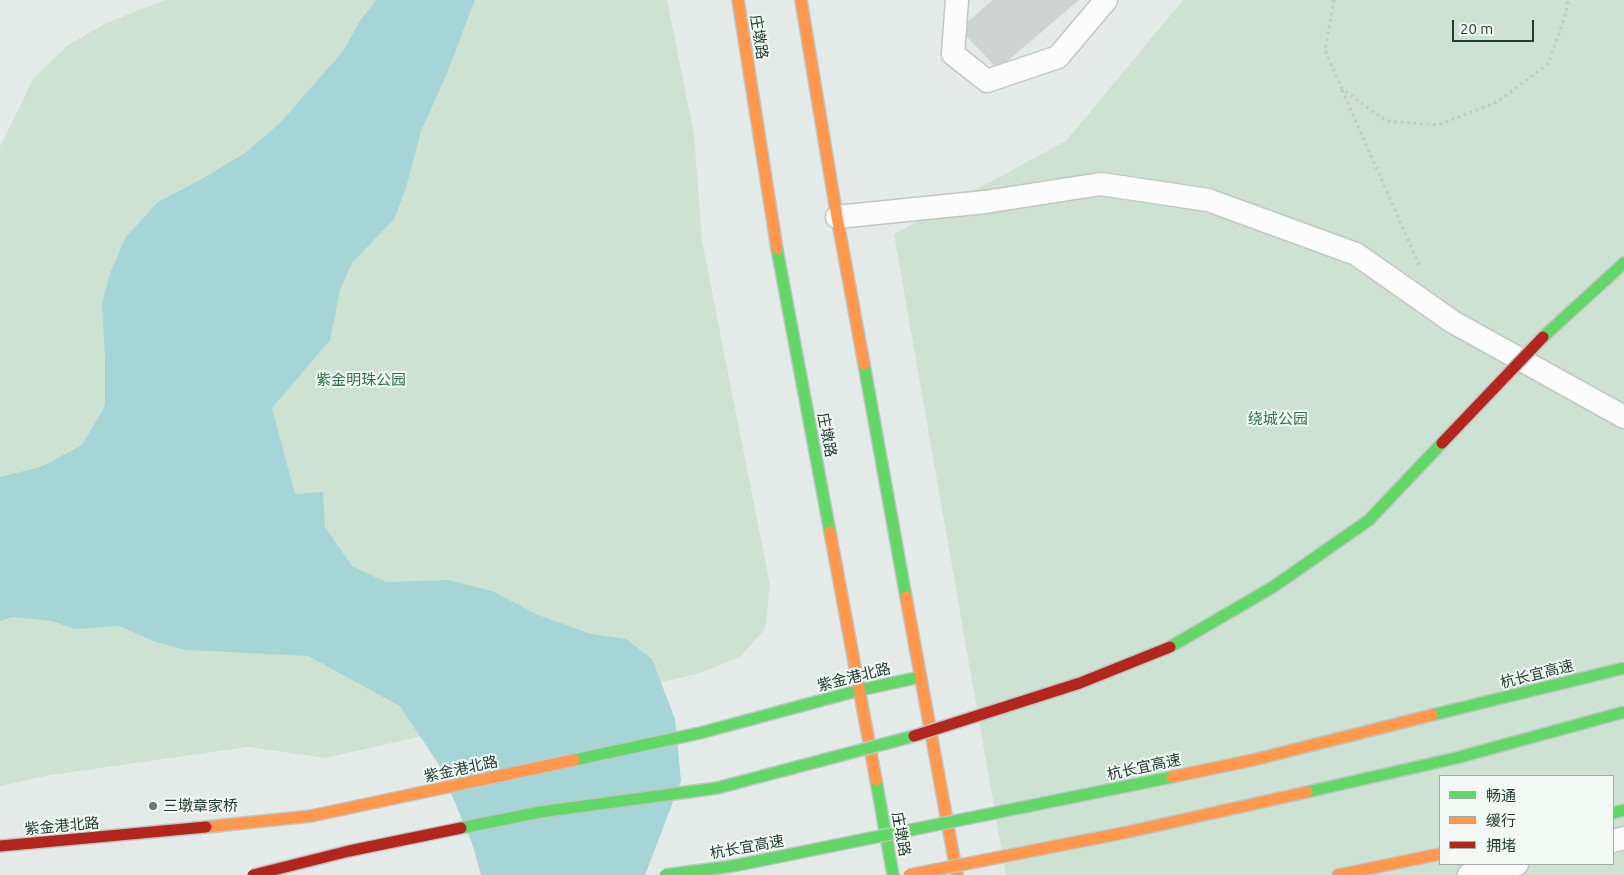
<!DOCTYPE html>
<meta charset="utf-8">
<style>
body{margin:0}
#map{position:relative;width:1624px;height:875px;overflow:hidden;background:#e4eae7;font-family:Ubuntu,"Noto Sans SC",sans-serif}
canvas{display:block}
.legend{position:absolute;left:1439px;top:775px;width:175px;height:90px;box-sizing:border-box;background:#f2f8f4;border:1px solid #9fada7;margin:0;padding:6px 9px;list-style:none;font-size:15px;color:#223c33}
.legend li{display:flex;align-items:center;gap:10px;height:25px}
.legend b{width:25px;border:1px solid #9fada7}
.scale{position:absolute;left:1452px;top:20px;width:82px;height:22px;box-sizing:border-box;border:2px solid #223c33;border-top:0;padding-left:6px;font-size:15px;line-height:18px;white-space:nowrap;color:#223c33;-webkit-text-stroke:4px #f2f8f4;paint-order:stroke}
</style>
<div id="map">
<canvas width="1624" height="875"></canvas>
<ul class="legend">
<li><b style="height:6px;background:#63d668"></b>畅通</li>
<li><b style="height:6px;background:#ff974d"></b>缓行</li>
<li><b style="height:6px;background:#b3261e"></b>拥堵</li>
</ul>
<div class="scale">20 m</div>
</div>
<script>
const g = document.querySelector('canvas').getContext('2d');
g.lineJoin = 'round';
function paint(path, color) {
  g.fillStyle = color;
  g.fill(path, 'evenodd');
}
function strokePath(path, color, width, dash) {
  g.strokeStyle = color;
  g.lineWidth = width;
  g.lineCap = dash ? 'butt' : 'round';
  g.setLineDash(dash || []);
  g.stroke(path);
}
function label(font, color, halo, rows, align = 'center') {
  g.font = font + ' Ubuntu,"Noto Sans SC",sans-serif';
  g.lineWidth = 4;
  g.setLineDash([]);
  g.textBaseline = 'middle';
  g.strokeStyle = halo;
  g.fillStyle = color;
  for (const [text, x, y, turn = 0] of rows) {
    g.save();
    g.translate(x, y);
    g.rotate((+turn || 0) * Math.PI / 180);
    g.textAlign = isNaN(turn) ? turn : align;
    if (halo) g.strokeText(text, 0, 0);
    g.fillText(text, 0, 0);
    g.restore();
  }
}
const green = new Path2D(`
 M 165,0 L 667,0 L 694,135 L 702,241 L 770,585 L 765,629 L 740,657 L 697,674 L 325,758 L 248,747 L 45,776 L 0,786 L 0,147 L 33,79 L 67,46 L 104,24 Z
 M 1183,0 L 1624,0 L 1624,875 L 1006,875 L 894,234 L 1066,141 ZM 1440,776 L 1613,776 L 1613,864 L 1440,864 Z`);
const water = new Path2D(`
 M 376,0 L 475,0 L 447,73 L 421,131 L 406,188 L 394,219 L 352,263 L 340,290 L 330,340 L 272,408 L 295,494 L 323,492 L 325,527 L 352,566 L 386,582 L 448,580 L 492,591 L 538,615 L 591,634 L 626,639 L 652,659 L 675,719 L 681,781 L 645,875 L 481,875 L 472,843 L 439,765 L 400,706 L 308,656 L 186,650 L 156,642 L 119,626 L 75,629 L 52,621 L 13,617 L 0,621 L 0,477 L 41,467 L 82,445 L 105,406 L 105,355 L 102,305 L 110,274 L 125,238 L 158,202 L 200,180 L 245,153 L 281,122 L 344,50 L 360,21 Z`);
const building = new Path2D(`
 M 993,0 L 1079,0 L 998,69 L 959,29 Z`);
const path = new Path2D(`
 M 1334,0 L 1325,50 L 1342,89 L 1386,121 L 1438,125 L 1497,102 L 1548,64 L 1566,13 L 1568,0
 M 1342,90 L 1420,267`);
const street = new Path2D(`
 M 957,0 L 953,54 L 987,81 L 1058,57 L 1106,0
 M 837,217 L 985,202 L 1101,184 L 1208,200 L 1356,254 L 1453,322 L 1624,417
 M 1613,841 L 1624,838
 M 1469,875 L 1517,864`);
const fast = new Path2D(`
 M 777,249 L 830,532
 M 1543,337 L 1624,263
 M 864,364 L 906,597
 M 574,760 L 700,733 L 860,690 L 920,677
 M 876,780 L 893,875
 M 1613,813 L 1624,810`);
const slow = new Path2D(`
 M 738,0 L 777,249
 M 801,0 L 837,217 L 864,364
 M 830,532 L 876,780
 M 906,597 L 957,875
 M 206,827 L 311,816 L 574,760
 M 1338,875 L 1440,854`);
const jam = new Path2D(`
 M 0,846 L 206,827`);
const fastBridge = new Path2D(`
 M 1170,647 L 1273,587 L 1369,520 L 1442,443
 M 1432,715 L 1624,668
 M 1307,792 L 1456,758 L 1624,712
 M 461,828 L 540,812 L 717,788 L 914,736
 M 665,875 L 733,866 L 1172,777`);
const slowBridge = new Path2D(`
 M 1172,777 L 1253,760 L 1432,715
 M 909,875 L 1128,832 L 1307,792`);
const jamBridge = new Path2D(`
 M 1442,443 L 1543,337
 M 914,736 L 1080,683 L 1170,647
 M 253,875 L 349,851 L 461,828`);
const markers = [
 [153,806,5,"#667972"]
];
const streetNames = [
 ["庄墩路",759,37,81],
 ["庄墩路",827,435,79],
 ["杭长宜高速",1537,674,-14],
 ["紫金港北路",854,677,-14],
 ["杭长宜高速",1144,767,-12],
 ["紫金港北路",461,769,-12],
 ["紫金港北路",62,826,-5],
 ["庄墩路",901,834,80],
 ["杭长宜高速",747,847,-10]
];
const parkNames = [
 ["紫金明珠公园",361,380],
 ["绕城公园",1278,419]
];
const poiNames = [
 ["三墩章家桥",163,806]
];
paint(green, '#cde2d2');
paint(water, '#a6d5d7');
paint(building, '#ced3d1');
strokePath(street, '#c1c7c4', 25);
strokePath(fast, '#bfc7c4', 14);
strokePath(slow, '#bfc7c4', 14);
strokePath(jam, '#bfc7c4', 14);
strokePath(path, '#c1cac5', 3, [2.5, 4]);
strokePath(street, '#fbfcfb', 22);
strokePath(fast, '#63d668', 11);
strokePath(slow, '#ff974d', 11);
strokePath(jam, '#b3261e', 11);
strokePath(fastBridge, '#bdc6c2', 14, []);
strokePath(slowBridge, '#bdc6c2', 14, []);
strokePath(jamBridge, '#bdc6c2', 14, []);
strokePath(fastBridge, '#63d668', 11);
strokePath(slowBridge, '#ff974d', 11);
strokePath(jamBridge, '#b3261e', 11);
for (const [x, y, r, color] of markers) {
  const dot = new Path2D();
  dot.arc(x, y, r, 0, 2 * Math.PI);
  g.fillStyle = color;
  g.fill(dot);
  strokePath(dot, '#f2f8f4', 2);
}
label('15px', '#223c33', '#f2f8f4', streetNames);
label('15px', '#2d7241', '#f2f8f4', parkNames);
label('15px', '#223c33', '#f2f8f4', poiNames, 'left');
</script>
